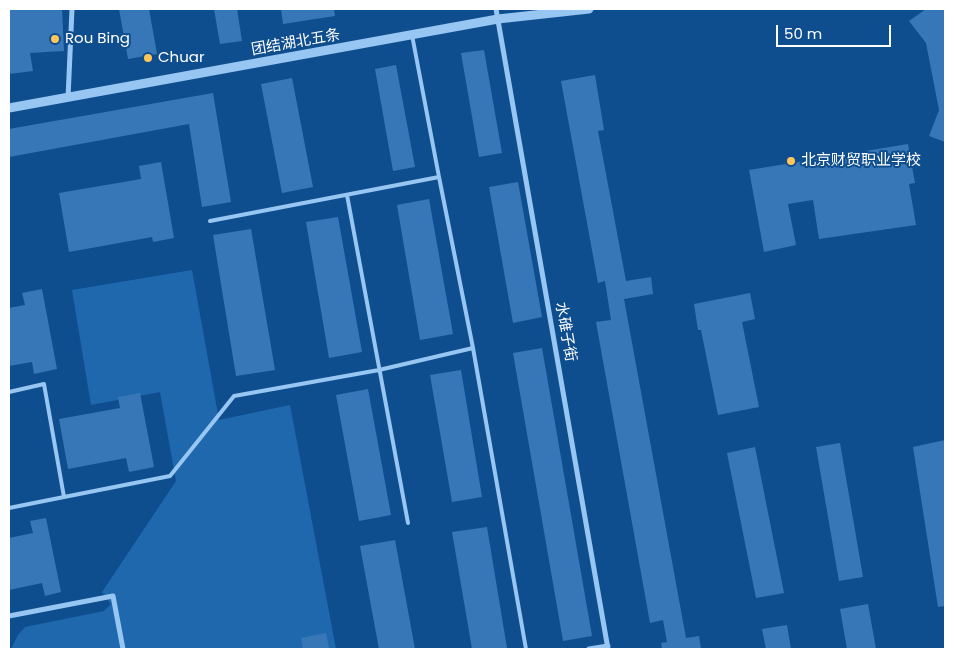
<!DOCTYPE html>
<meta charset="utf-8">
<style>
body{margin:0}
#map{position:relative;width:954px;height:658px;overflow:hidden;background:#0f4e8e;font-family:Poppins,sans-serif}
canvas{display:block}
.frame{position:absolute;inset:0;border:10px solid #fff;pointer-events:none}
.scale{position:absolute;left:776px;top:25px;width:115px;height:22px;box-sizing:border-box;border:2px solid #fff;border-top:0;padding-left:6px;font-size:15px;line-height:18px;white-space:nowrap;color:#fff;-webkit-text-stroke:4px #0f4e8e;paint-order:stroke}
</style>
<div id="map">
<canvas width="954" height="658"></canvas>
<div class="frame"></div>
<div class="scale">50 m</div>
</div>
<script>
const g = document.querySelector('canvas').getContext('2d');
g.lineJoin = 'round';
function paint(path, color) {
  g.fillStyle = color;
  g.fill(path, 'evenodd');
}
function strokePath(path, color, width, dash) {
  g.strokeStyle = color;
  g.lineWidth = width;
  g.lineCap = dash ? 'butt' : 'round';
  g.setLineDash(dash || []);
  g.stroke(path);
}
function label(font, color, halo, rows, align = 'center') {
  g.font = font + ' Poppins,"Noto Sans SC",sans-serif';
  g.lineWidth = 4;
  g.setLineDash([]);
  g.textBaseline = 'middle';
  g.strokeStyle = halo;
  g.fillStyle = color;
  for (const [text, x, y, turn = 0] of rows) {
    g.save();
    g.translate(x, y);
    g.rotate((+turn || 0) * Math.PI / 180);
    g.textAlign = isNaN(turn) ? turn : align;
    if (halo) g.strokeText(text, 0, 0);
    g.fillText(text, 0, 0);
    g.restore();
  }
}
const green = new Path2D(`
 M 192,270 L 219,420 L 290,405 L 336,649 L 11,649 L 18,635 L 25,627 L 104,611 L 111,604 L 102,592 L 176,481 L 160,392 L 91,405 L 72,290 Z`);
const building = new Path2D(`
 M 9,9 L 62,9 L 64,51 L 30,53 L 33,71 L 9,74 Z
 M 119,9 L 149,9 L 157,54 L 128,59 Z
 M 214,9 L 237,9 L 242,41 L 220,44 Z
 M 281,9 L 334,9 L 335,16 L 283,24 Z
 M 926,9 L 945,9 L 945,142 L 929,136 L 939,110 L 926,43 L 909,21 Z
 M 484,50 L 502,153 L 479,157 L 461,53 Z
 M 396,65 L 415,167 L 393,171 L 375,69 Z
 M 595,75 L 604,130 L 598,131 L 626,281 L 651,277 L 653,294 L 624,299 L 686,638 L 699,636 L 701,649 L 662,649 L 661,643 L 667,642 L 663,620 L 650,623 L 596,322 L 611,320 L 605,281 L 598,283 L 561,81 Z
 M 292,78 L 313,187 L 282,193 L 261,84 Z
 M 213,93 L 231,202 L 202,207 L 189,124 L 9,157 L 9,129 Z
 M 908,144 L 915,183 L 909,184 L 916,225 L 819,239 L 813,200 L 788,204 L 796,245 L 764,252 L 749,170 Z
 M 161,162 L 174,238 L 153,242 L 152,237 L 69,252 L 59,193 L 141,179 L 139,166 Z
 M 518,182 L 542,317 L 513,323 L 489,187 Z
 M 429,199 L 453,334 L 420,340 L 397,205 Z
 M 338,217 L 362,352 L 329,358 L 306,222 Z
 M 251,229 L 275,370 L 236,376 L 213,235 Z
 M 42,289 L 57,369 L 34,374 L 32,362 L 9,366 L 9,308 L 25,305 L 22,293 Z
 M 750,293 L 755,319 L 742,322 L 759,407 L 718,415 L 701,330 L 698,330 L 694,304 Z
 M 542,348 L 592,636 L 563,641 L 513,353 Z
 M 461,370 L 482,497 L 452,502 L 430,375 Z
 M 368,389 L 391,515 L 359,521 L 336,395 Z
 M 140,393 L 154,467 L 129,472 L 126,458 L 68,469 L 59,419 L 120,408 L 118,397 Z
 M 945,440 L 945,606 L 938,607 L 913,447 Z
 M 840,443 L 863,577 L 839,581 L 816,447 Z
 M 755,447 L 784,593 L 756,598 L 727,453 Z
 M 46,518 L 61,592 L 45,596 L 42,583 L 9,590 L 9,538 L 33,533 L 30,521 Z
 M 487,527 L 507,648 L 472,649 L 452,532 Z
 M 395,540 L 415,649 L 379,649 L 360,546 Z
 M 868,604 L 876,649 L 847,649 L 840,609 Z
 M 787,625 L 791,649 L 766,649 L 762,629 Z
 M 326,633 L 329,649 L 303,649 L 301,638 Z`);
const service = new Path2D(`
 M 439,177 L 473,348 L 526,649
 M 347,195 L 408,523
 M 210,221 L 439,177 L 412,35
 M 9,392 L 44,384 L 64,497 L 9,508
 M 64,497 L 170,476 L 234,396 L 379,370 L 473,348`);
const minor = new Path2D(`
 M 496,9 L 608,649
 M 68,98 L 72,9
 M 9,616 L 113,596 L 123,649
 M 589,649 L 608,646`);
const tertiary = new Path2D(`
 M 9,108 L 498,19 L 589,9`);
const markers = [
 [55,39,5,"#ffc659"],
 [148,58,5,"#ffc659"],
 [791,161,5,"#ffc659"]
];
const poiNames = [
 ["Rou Bing",65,39],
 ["Chuar",158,58],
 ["北京财贸职业学校",801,161]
];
const streetNames = [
 ["团结湖北五条",296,43,-10],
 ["水碓子街",565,332,80]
];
paint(green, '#2068ae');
paint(building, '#3777b8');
strokePath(service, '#97c6f3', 4);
strokePath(minor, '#97c6f3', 5);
strokePath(tertiary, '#97c6f3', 9);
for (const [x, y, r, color] of markers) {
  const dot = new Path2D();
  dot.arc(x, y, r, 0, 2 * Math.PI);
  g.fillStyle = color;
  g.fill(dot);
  strokePath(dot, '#0f4e8e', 2);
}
label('15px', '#fff', '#0f4e8e', poiNames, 'left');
label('15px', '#fff', '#0f4e8e', streetNames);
</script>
